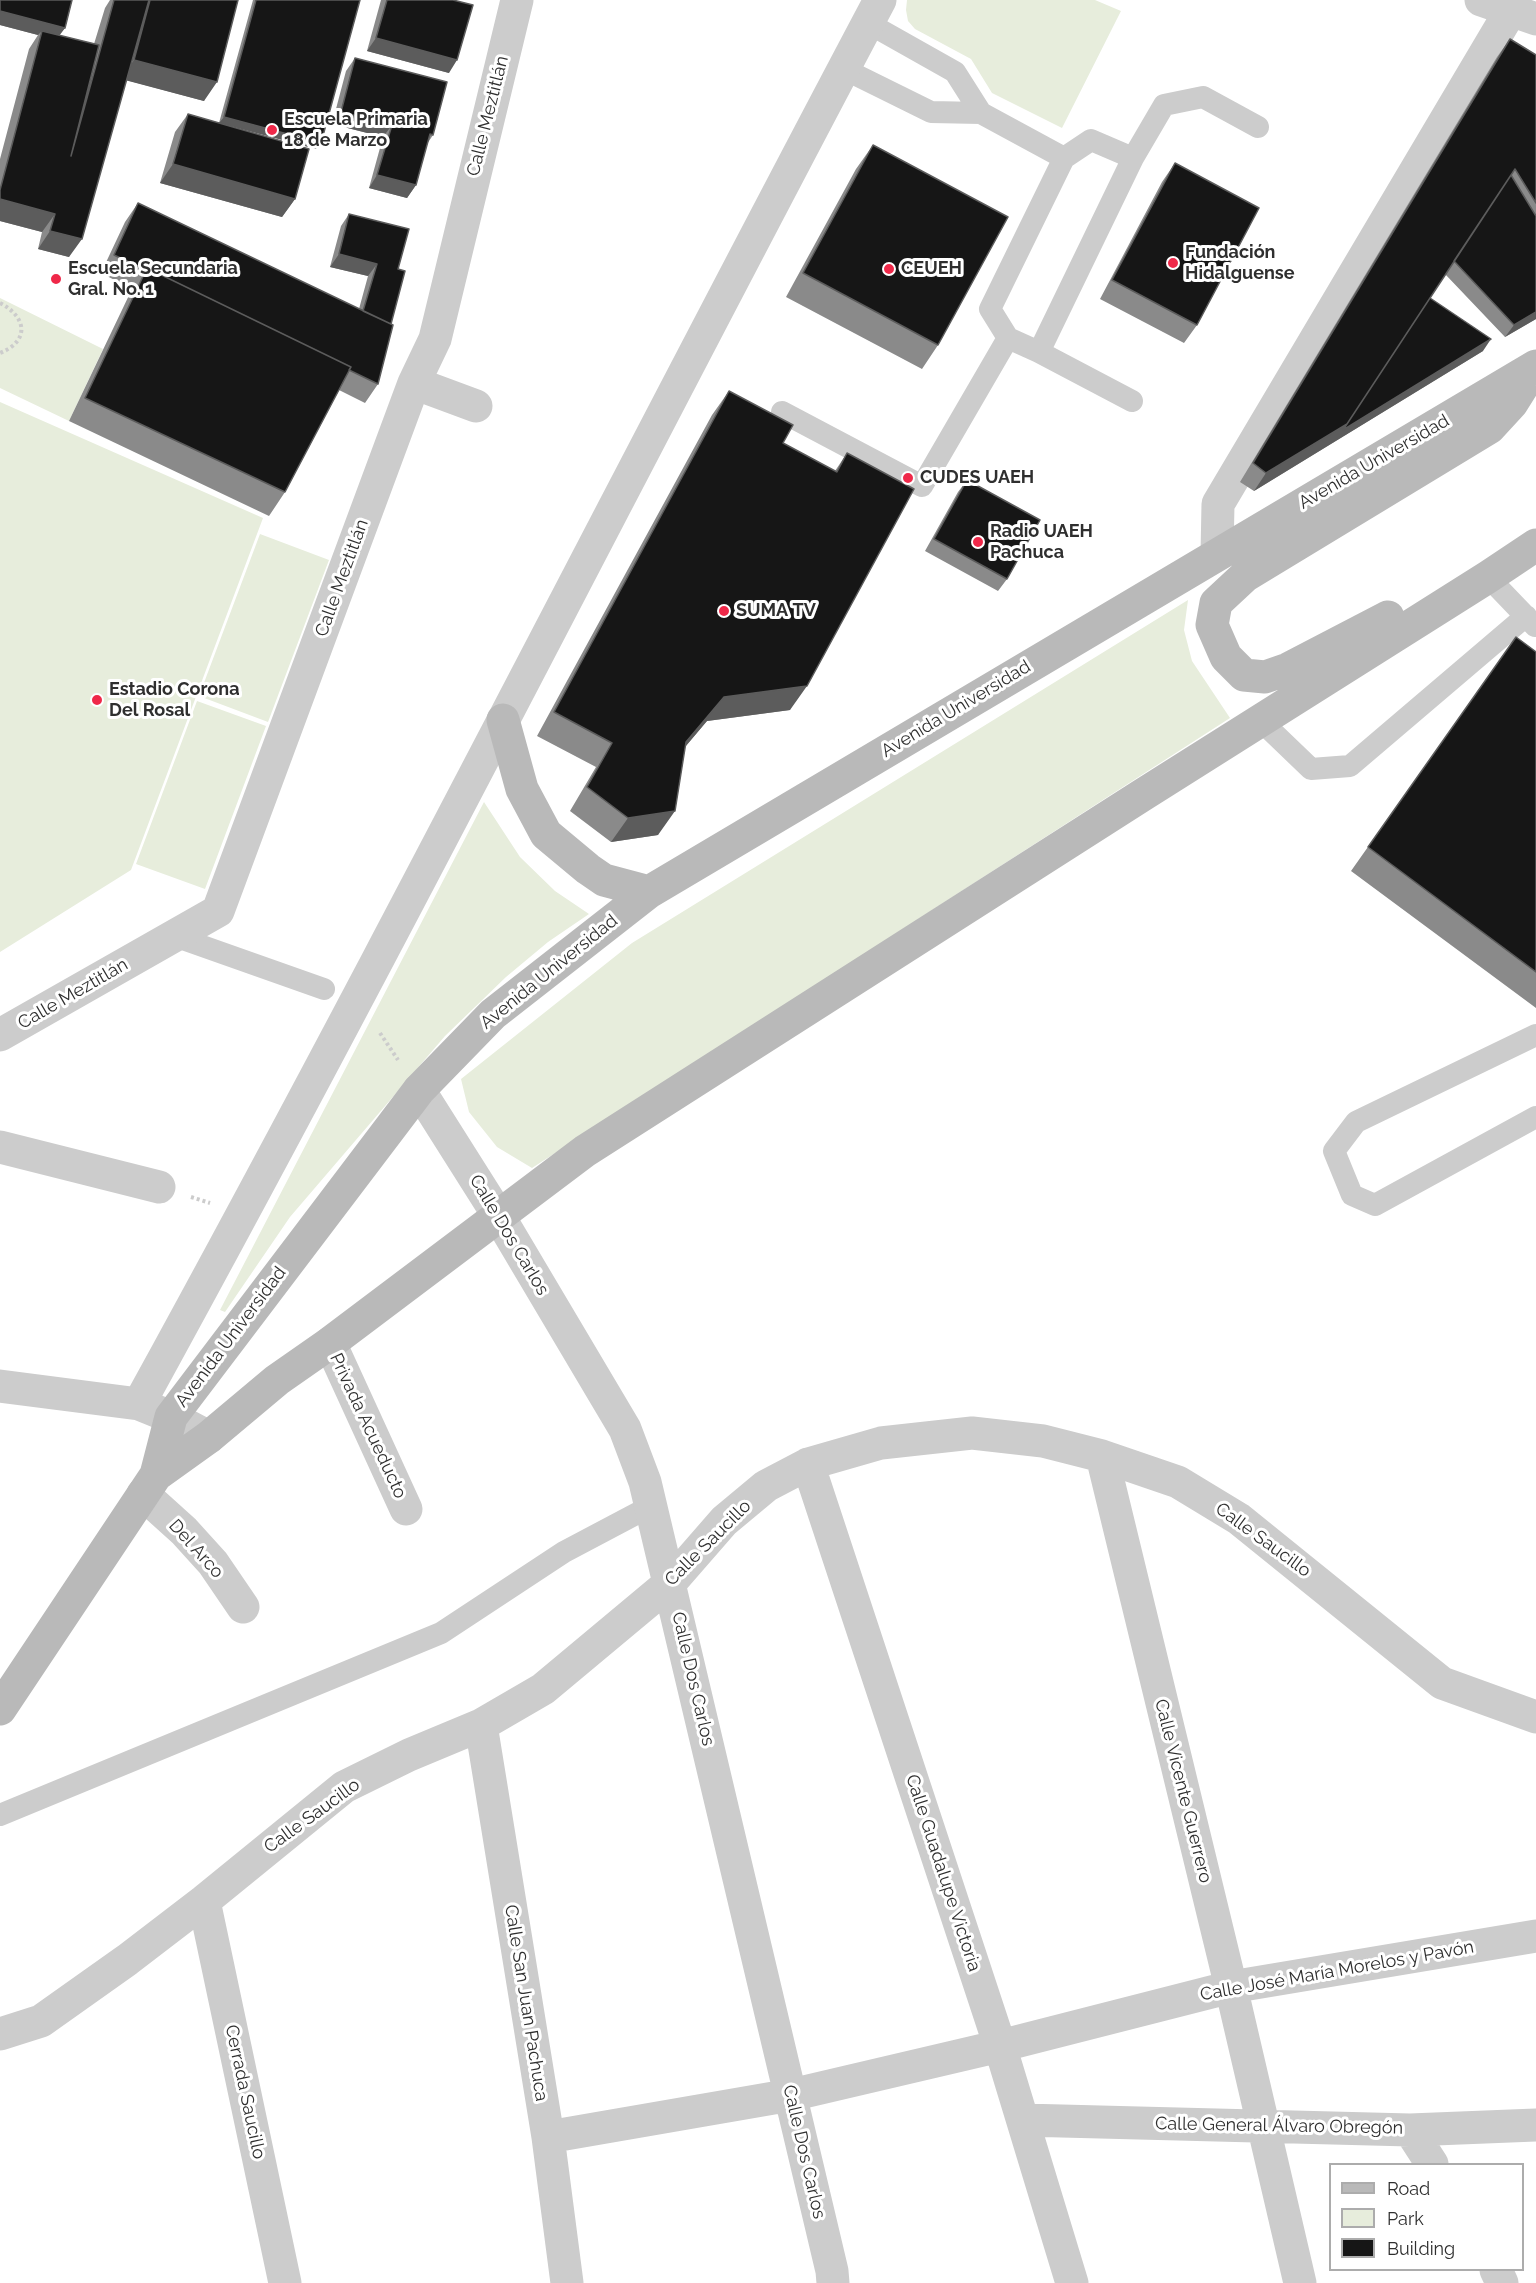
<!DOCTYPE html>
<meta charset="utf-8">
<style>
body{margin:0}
#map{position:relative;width:1536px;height:2283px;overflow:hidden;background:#fff;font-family:Raleway,sans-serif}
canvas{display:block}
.legend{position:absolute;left:1329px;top:2163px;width:195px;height:108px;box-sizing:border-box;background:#fff;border:2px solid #acacac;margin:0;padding:8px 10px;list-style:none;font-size:18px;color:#2f2f2f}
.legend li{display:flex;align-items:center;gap:12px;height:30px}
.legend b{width:30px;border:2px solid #acacac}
</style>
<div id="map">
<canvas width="1536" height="2283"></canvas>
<ul class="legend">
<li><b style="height:8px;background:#b9b9b9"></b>Road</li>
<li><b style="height:16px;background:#e7eddc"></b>Park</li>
<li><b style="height:16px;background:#161616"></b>Building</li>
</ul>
</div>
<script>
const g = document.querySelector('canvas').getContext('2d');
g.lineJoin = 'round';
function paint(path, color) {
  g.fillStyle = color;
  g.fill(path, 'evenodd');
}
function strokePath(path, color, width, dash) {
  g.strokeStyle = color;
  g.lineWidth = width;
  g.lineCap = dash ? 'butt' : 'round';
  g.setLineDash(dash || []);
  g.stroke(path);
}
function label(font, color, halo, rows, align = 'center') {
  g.font = font + ' Raleway,sans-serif';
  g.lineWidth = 6;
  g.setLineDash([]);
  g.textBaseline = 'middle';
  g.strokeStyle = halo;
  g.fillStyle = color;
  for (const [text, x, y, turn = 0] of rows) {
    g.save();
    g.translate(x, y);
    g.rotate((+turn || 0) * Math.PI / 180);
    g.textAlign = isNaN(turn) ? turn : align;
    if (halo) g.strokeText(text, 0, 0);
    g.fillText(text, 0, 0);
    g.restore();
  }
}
const green = new Path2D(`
 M 907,0 L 1095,0 L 1121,11 L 1062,128 L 992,93 L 971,59 L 915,29 L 908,21 L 906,10 Z
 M 0,298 L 103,349 L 69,421 L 0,388 Z
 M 0,402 L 263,518 L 131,870 L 0,952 Z
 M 260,534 L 329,560 L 268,722 L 199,696 Z
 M 1188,600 L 1184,630 L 1192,661 L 1230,718 L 532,1168 L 497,1147 L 469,1112 L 461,1079 L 632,943 Z
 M 197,701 L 266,726 L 205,889 L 136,864 Z
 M 484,802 L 520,857 L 555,891 L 589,914 L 548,942 L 506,977 L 445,1036 L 290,1217 L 225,1312 L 220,1310 Z`);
const path = new Path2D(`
 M 0,303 C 27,317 30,341 0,353
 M 380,1033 L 398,1060
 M 191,1197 L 210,1203`);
const service = new Path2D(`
 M 868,23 L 955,72 L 981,113 L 1064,158 L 1091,140 L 1133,158 L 1164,105 L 1203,97 L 1258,127
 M 844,69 L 931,112 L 981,113
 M 1064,158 L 990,309 L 1008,338 L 1039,352 L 1132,401
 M 1039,352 L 1133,158
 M 782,412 L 922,486 L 1008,338
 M 1488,577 L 1535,626
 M 1260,720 L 1311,769 L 1350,766 L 1526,616
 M 174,936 L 324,989
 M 1536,1035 L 1356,1122 L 1334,1151 L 1352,1195 L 1375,1205 L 1536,1117
 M 0,1815 L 441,1633 L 564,1552 L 651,1506`);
const minor = new Path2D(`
 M 1481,0 L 1536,19
 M 414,383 L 476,406
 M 1217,554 L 1218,504 L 1511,10
 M 0,1035 L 218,911 L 414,383 L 435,339 L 517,0
 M 419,1090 L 498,1215 L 625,1429 L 645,1482 L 832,2271 L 833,2283
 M 0,1147 L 159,1187
 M 330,1343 L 406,1509
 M 0,1386 L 139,1404 L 171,1417 L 209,1437
 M 139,1404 C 394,940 632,468 880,0
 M 1102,1456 L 1231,1987 L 1300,2283
 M 808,1464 L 1000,2046 L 1072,2283
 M 143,1494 L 184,1531 L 213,1563 L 243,1607
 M 481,1725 L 548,2137 L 567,2283
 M 204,1901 L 285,2283
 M 0,2034 L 41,2021 L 127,1960 L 204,1901 L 344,1787 L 409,1755 L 481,1725 L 543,1689 L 670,1583 L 724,1521 L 766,1486 L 808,1464 L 881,1443 L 972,1433 L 1043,1441 L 1102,1456 L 1178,1482 L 1239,1519 L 1442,1683 L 1536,1717
 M 1023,2120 L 1410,2130 L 1536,2125
 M 1410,2130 L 1432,2164
 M 548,2137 L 791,2095 L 1000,2046 L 1231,1987 L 1536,1936
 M 1496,2270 L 1502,2283`);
const secondary = new Path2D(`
 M 1388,617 L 1288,669 L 1265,677 L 1244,675 L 1226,657 L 1212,625 L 1216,603 L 1245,576 L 1489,428 L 1512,403 L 1529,376
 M 503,720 L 522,789 L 546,834 L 588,869 L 604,880 L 649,892
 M 156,1475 L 209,1437 L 277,1380 L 330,1343 L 585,1151 L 1144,794 L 1488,577 L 1536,545
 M 0,1709 L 156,1475 L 171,1417 L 419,1090 L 493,1014 L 649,892 L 1536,366`);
const wall = new Path2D(`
 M 0,0 L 65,28 L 59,35 L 94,44 L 105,8 L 110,0 L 238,0 L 204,101 L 126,80 L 69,257 L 38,249 L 42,232 L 0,221 L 0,159 L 29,49 L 38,35 L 0,25 Z
 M 253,0 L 360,0 L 316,149 L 228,125 L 295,199 L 282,217 L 160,183 L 175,132 L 188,114 L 219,123 Z
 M 381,0 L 453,0 L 449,73 L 367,51 Z
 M 1510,39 L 1536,55 L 1536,319 L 1505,337 L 1445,274 L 1430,298 L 1483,351 L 1254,491 L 1240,482 L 1497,57 Z
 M 355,58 L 433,135 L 427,144 L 416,185 L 407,198 L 369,188 L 383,137 L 332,124 L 346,71 Z
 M 873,145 L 938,345 L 922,369 L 786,297 L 856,169 Z
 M 1175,163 L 1197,325 L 1184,343 L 1100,299 L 1162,182 Z
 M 138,203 L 359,309 L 368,276 L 330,267 L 341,226 L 349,214 L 398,269 L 390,324 L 378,384 L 365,403 L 339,390 L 285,492 L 269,516 L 69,421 L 132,289 L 101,273 L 125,222 Z
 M 729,391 L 783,443 L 835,471 L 847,453 L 790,710 L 707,721 L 685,747 L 658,835 L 611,842 L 570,811 L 596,767 L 537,736 L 712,415 Z
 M 967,480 L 1007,579 L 998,591 L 925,551 L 958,492 Z
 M 1516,637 L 1536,652 L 1536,1008 L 1351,871 Z`);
const shadedWall = new Path2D(`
 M 0,11 L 65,28 L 56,40 L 42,31 L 38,35 L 0,25 Z
 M 376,38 L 457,60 L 449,73 L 367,51 Z
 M 134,60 L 217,82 L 204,101 L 121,79 Z
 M 341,112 L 392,125 L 383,137 L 332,124 Z
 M 224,117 L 321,143 L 316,149 L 219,123 Z
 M 173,164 L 295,199 L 282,217 L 160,183 Z
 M 377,175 L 416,185 L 407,198 L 369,188 Z
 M 0,199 L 55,214 L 42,232 L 0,221 Z
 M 50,231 L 82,239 L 69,257 L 38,249 Z
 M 339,254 L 377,264 L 368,276 L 330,267 Z
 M 1536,312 L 1536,319 L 1505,337 L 1514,325 Z
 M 1491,339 L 1483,351 L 1254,491 L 1266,473 L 1347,424 Z
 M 807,686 L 790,710 L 707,721 L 669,766 L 686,742 L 724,697 Z
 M 675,811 L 658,835 L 611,842 L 628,818 Z`);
const building = new Path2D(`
 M 0,0 L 72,0 L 65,28 L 0,11 Z
 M 114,0 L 149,0 L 82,239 L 50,231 L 55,214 L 0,199 L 0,190 L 42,31 L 99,45 L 71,156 Z
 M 150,0 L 238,0 L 217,82 L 134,60 Z
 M 256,0 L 360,0 L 321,143 L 224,117 Z
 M 387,0 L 453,0 L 473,5 L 457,60 L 376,38 Z
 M 1510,39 L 1536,55 L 1536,203 L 1515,169 L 1347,424 L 1266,473 L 1253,463 Z
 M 355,58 L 447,82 L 433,135 L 430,134 L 416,185 L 377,175 L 392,125 L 341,112 Z
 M 188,114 L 309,149 L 295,199 L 173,164 Z
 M 873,145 L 1008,217 L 938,345 L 803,273 Z
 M 1175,163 L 1259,208 L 1197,325 L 1112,280 Z
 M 1511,175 L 1536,216 L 1536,312 L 1514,325 L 1454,261 Z
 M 138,203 L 393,325 L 378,384 L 349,370 L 351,367 L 147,268 L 146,270 L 114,255 Z
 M 349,214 L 409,229 L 398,269 L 405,271 L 391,324 L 363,311 L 377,264 L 339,254 Z
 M 147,268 L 351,367 L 285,492 L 85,398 Z
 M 1430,298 L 1491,339 L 1343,430 L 1347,424 Z
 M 729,391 L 793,425 L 783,443 L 837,472 L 847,453 L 914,489 L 807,686 L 724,697 L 686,742 L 675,811 L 628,818 L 587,787 L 612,743 L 554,712 Z
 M 967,480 L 1040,520 L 1007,579 L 934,539 Z
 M 1516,637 L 1536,652 L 1536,972 L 1368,847 Z`);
const markers = [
 [272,130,6,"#ef2849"],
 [1173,263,6,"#ef2849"],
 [889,269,6,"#ef2849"],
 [56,279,6,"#ef2849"],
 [908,478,6,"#ef2849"],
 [978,542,6,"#ef2849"],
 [724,611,6,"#ef2849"],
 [97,700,6,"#ef2849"]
];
const streetNames = [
 ["Calle Meztitlán",488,116,-76],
 ["Avenida Universidad",1374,462,-30],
 ["Calle Meztitlán",342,578,-70],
 ["Avenida Universidad",956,709,-31],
 ["Avenida Universidad",549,972,-39],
 ["Calle Meztitlán",73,994,-30],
 ["Calle Dos Carlos",509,1235,59],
 ["Avenida Universidad",231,1337,-53],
 ["Privada Acueducto",368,1426,65],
 ["Calle Saucillo",1263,1540,36],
 ["Calle Saucillo",708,1543,-45],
 ["Del Arco",196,1549,48],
 ["Calle Dos Carlos",693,1679,77],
 ["Calle Vicente Guerrero",1183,1791,76],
 ["Calle Saucillo",312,1816,-36],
 ["Calle Guadalupe Victoria",943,1873,72],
 ["Calle José María Morelos y Pavón",1337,1971,-10],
 ["Calle San Juan Pachuca",526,2003,81],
 ["Cerrada Saucillo",245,2092,78],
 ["Calle General Álvaro Obregón",1279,2126,1],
 ["Calle Dos Carlos",804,2152,77]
];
const poiNames = [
 ["Escuela Primaria",284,120],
 ["18 de Marzo",284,141],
 ["Fundación",1185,253],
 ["Hidalguense",1185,274],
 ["Escuela Secundaria",68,269],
 ["Gral. No. 1",68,290],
 ["CEUEH",901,269],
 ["CUDES UAEH",920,478],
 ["Radio UAEH",990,532],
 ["Pachuca",990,553],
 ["SUMA TV",736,611],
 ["Estadio Corona",109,690],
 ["Del Rosal",109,711]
];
paint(green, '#e7eddc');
strokePath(path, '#ccc', 4, [3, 3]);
strokePath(service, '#ccc', 22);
strokePath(minor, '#ccc', 33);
strokePath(secondary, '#b9b9b9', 33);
paint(wall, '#8a8a8a');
paint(shadedWall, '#5c5c5c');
paint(building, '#161616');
strokePath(building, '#5c5c5c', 1.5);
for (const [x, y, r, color] of markers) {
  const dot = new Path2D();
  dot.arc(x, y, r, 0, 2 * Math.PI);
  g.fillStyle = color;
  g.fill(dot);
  strokePath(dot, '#fff', 2);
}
label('18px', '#2f2f2f', '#fff', streetNames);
label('bold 18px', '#2f2f2f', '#fff', poiNames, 'left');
</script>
